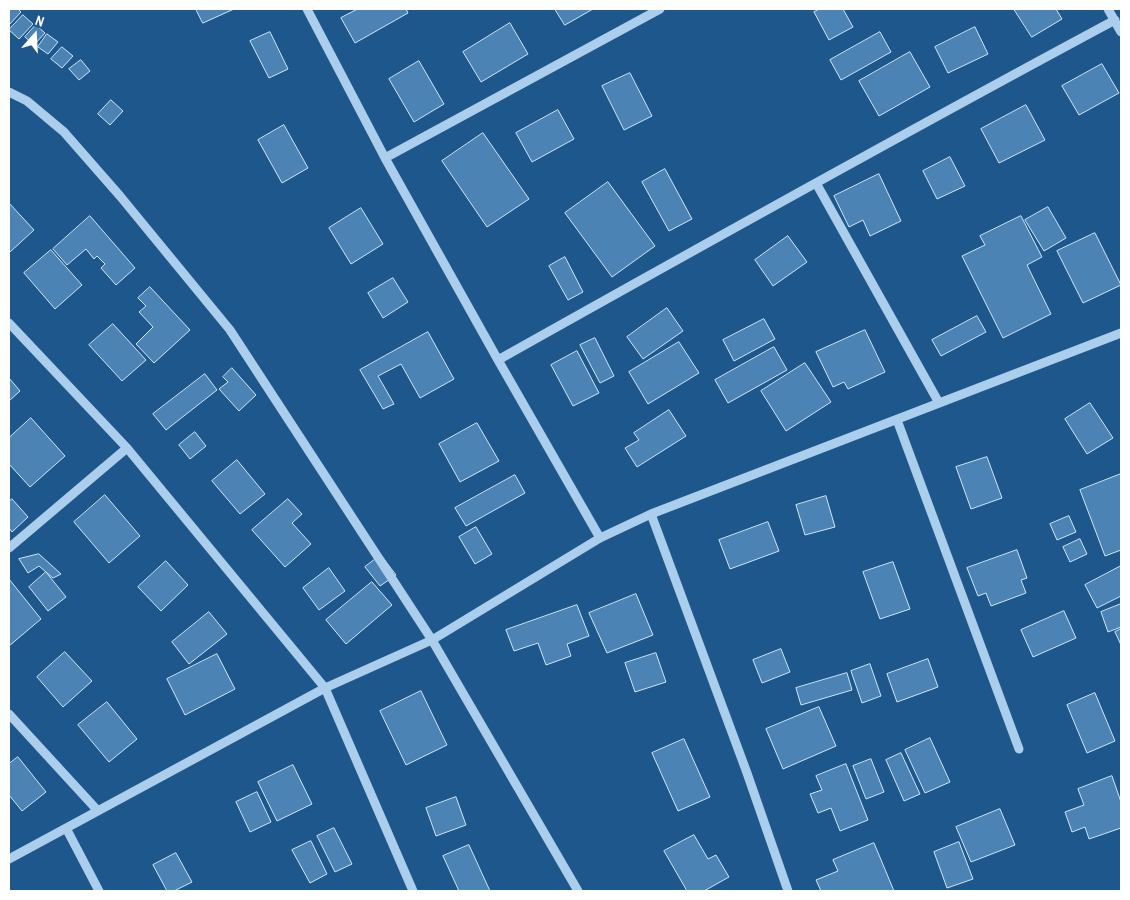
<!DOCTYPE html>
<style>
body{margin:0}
#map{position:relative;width:1130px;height:900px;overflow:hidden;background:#1e578b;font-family:"Archivo Narrow",sans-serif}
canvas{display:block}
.frame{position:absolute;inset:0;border:10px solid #fff;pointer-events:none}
.north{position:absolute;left:10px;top:10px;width:50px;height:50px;-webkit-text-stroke:4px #1e578b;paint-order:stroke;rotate:19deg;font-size:14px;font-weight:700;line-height:20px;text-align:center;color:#fff}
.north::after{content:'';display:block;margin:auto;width:18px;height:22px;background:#fff;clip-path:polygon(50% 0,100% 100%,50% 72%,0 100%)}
</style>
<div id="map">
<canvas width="1130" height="900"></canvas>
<div class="frame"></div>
<div class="north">N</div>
</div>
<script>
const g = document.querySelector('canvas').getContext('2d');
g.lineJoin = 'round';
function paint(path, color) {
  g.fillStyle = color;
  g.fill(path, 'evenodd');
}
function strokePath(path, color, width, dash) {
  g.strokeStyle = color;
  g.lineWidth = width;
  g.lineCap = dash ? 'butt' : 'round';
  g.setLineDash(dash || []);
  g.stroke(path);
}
const building = new Path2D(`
 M 9,9 L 18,9 L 21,12 L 9,25 Z
 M 196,9 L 234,9 L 203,23 Z
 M 358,9 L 406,9 L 408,13 L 355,43 L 341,18 Z
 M 555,9 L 593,9 L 565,25 Z
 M 820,9 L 843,9 L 853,27 L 829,40 L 814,12 Z
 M 1014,9 L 1056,9 L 1062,19 L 1032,37 Z
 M 23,15 L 33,24 L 19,39 L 9,30 Z
 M 510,23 L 528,54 L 481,82 L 463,52 Z
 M 36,25 L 45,33 L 34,45 L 25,37 Z
 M 975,27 L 988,54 L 948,73 L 935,47 Z
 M 270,32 L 288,69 L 269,78 L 250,41 Z
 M 880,32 L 891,52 L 841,80 L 830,60 Z
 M 47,34 L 58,42 L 48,54 L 38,47 Z
 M 62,47 L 73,56 L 62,68 L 51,59 Z
 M 910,52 L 930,87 L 879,116 L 859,81 Z
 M 81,60 L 90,71 L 79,80 L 69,69 Z
 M 419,61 L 444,104 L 414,122 L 389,79 Z
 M 1102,64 L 1119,93 L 1079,115 L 1062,86 Z
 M 630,73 L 652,116 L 624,130 L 602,86 Z
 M 111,100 L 123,111 L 110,125 L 98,114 Z
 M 1026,105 L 1045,140 L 999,163 L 981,129 Z
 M 558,110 L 574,139 L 532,162 L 516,133 Z
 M 284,125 L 308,168 L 282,183 L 258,140 Z
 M 483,133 L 529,199 L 487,227 L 442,161 Z
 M 950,157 L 965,186 L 937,199 L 923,171 Z
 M 665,169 L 692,219 L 669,231 L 642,182 Z
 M 879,174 L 901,221 L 870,236 L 863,220 L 849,227 L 834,196 Z
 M 608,182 L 655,246 L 612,277 L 565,213 Z
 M 9,203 L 34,230 L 10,252 L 9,250 Z
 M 1048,207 L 1066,238 L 1044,251 L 1025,220 Z
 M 361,208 L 383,244 L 351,264 L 329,228 Z
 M 90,216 L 135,268 L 116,285 L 101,268 L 105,264 L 97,256 L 94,259 L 86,249 L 67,265 L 53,249 Z
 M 1021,216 L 1042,257 L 1027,265 L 1051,314 L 1003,338 L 962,256 L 985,245 L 980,236 Z
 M 1095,233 L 1121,285 L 1083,303 L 1057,251 Z
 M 788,236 L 807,262 L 773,286 L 755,260 Z
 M 51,250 L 82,285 L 55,309 L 24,273 Z
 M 565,257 L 583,292 L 568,300 L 549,266 Z
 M 393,278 L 408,302 L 383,318 L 368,293 Z
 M 150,287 L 190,330 L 154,363 L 136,344 L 153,327 L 139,312 L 146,306 L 138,298 Z
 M 667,308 L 683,331 L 643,359 L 627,337 Z
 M 977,316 L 986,332 L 941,356 L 932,340 Z
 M 764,319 L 775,339 L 734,361 L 723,340 Z
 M 113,324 L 146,360 L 122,381 L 89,345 Z
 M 865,330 L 885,372 L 848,389 L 844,382 L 833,387 L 816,352 Z
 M 428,332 L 454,379 L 420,398 L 401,364 L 378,376 L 394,404 L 383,409 L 360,370 Z
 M 595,338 L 614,376 L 600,383 L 580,345 Z
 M 679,342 L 699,373 L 648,404 L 629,372 Z
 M 774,347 L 787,370 L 728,403 L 715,380 Z
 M 577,351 L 599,393 L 573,406 L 551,365 Z
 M 805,363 L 831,402 L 786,431 L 761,391 Z
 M 232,368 L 256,395 L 239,411 L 219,389 L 228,382 L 223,377 Z
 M 205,374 L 217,390 L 166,430 L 153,414 Z
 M 9,378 L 20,391 L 9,401 Z
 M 1090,403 L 1113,438 L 1087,454 L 1065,419 Z
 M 669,410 L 686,436 L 637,467 L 625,448 L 639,440 L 634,433 Z
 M 31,418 L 65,456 L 30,487 L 9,464 L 9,438 Z
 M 477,423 L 499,461 L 460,482 L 439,444 Z
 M 195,432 L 206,446 L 190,459 L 179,445 Z
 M 987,457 L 1002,498 L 971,509 L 956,467 Z
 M 237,460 L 265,494 L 240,514 L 212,481 Z
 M 1121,474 L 1121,550 L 1105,556 L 1080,490 Z
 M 515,475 L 525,493 L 466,526 L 455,508 Z
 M 105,495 L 140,536 L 109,563 L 74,522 Z
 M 826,496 L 835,527 L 805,535 L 796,505 Z
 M 12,499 L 28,517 L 12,532 L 9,528 L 9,502 Z
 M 288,499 L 302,514 L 292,523 L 311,544 L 285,567 L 252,530 Z
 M 1069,516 L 1076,532 L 1057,540 L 1050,524 Z
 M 768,522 L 779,551 L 730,569 L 719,540 Z
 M 476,527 L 492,554 L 475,564 L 459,537 Z
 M 1080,539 L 1087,554 L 1070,562 L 1063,547 Z
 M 1017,550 L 1027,578 L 1021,580 L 1026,593 L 991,606 L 986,593 L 978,596 L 967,568 Z
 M 39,554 L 61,574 L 53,578 L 39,566 L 28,573 L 19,559 Z
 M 381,555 L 396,575 L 380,586 L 365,567 Z
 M 166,561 L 188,585 L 161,611 L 138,587 Z
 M 893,562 L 910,609 L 880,619 L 863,572 Z
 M 1121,566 L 1121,596 L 1097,608 L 1085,585 Z
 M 329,568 L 345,591 L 319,610 L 303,588 Z
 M 46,572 L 66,597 L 48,611 L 29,587 Z
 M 9,579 L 41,619 L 9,646 Z
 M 372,582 L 392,605 L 346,644 L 326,620 Z
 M 636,594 L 653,635 L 607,653 L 589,613 Z
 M 1121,604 L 1121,627 L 1108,632 L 1101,612 Z
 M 577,605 L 589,636 L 567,644 L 571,656 L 546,665 L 538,643 L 514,651 L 506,630 Z
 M 1064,611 L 1076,638 L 1033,657 L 1021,630 Z
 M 209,612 L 227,634 L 189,664 L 172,642 Z
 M 1121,629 L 1121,645 L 1115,632 Z
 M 781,649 L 790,672 L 762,683 L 753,660 Z
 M 65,652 L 92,681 L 63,707 L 37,677 Z
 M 656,653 L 666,682 L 635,692 L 625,663 Z
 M 217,654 L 235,689 L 185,715 L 167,679 Z
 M 928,659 L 938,687 L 897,702 L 887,674 Z
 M 870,664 L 881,696 L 862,703 L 851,671 Z
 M 847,673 L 852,690 L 801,705 L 796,688 Z
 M 421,691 L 447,745 L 406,765 L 380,711 Z
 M 1095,693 L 1115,741 L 1087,753 L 1067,705 Z
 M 107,702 L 137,739 L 109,762 L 78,725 Z
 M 819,707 L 836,746 L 783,769 L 766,729 Z
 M 930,738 L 950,782 L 925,793 L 905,750 Z
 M 684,739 L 710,797 L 678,811 L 652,753 Z
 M 901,753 L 920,794 L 904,801 L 886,760 Z
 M 18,757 L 46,792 L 22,811 L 9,795 L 9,764 Z
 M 871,759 L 884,792 L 866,799 L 853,766 Z
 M 846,764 L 868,820 L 840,831 L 831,808 L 818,813 L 810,794 L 822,790 L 816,776 Z
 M 293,765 L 312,804 L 277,821 L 258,782 Z
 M 1112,776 L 1121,802 L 1121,828 L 1089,839 L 1085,827 L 1072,832 L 1065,812 L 1084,805 L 1078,789 Z
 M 257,792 L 271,822 L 250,832 L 236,802 Z
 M 456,797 L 466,825 L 436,836 L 426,808 Z
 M 1000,809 L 1015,845 L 971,862 L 956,827 Z
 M 334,828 L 352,864 L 335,872 L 317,836 Z
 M 694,835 L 708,859 L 716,855 L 729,877 L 704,891 L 687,891 L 664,851 Z
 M 311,841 L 327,874 L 310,883 L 292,850 Z
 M 959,842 L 973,879 L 947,888 L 934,852 Z
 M 874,843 L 894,891 L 821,891 L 816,880 L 838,871 L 833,860 Z
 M 469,845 L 490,891 L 459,891 L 443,856 Z
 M 176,853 L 192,882 L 174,891 L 167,891 L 153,865 Z`);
const minor = new Path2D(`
 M 307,9 L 385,158 L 498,360 L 600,538
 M 1108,9 L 1121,32
 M 9,92 L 27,101 L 64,132 L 120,196 L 230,330 L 432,640 L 578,891
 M 385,158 L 660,9
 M 816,183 L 939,403
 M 9,323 L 127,448 L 325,688 L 413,891
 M 498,360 C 703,245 908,131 1115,20
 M 897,420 L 1019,749
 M 651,514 L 747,773 L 788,891
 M 9,548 L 127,448
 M 9,714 L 98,811
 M 66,828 L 99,891
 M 9,859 L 325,688 L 432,640 L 600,538 L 651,514 L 1121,333`);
paint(building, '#4b83b4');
strokePath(building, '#cfe6f9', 1);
strokePath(minor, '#aaceec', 9);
</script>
